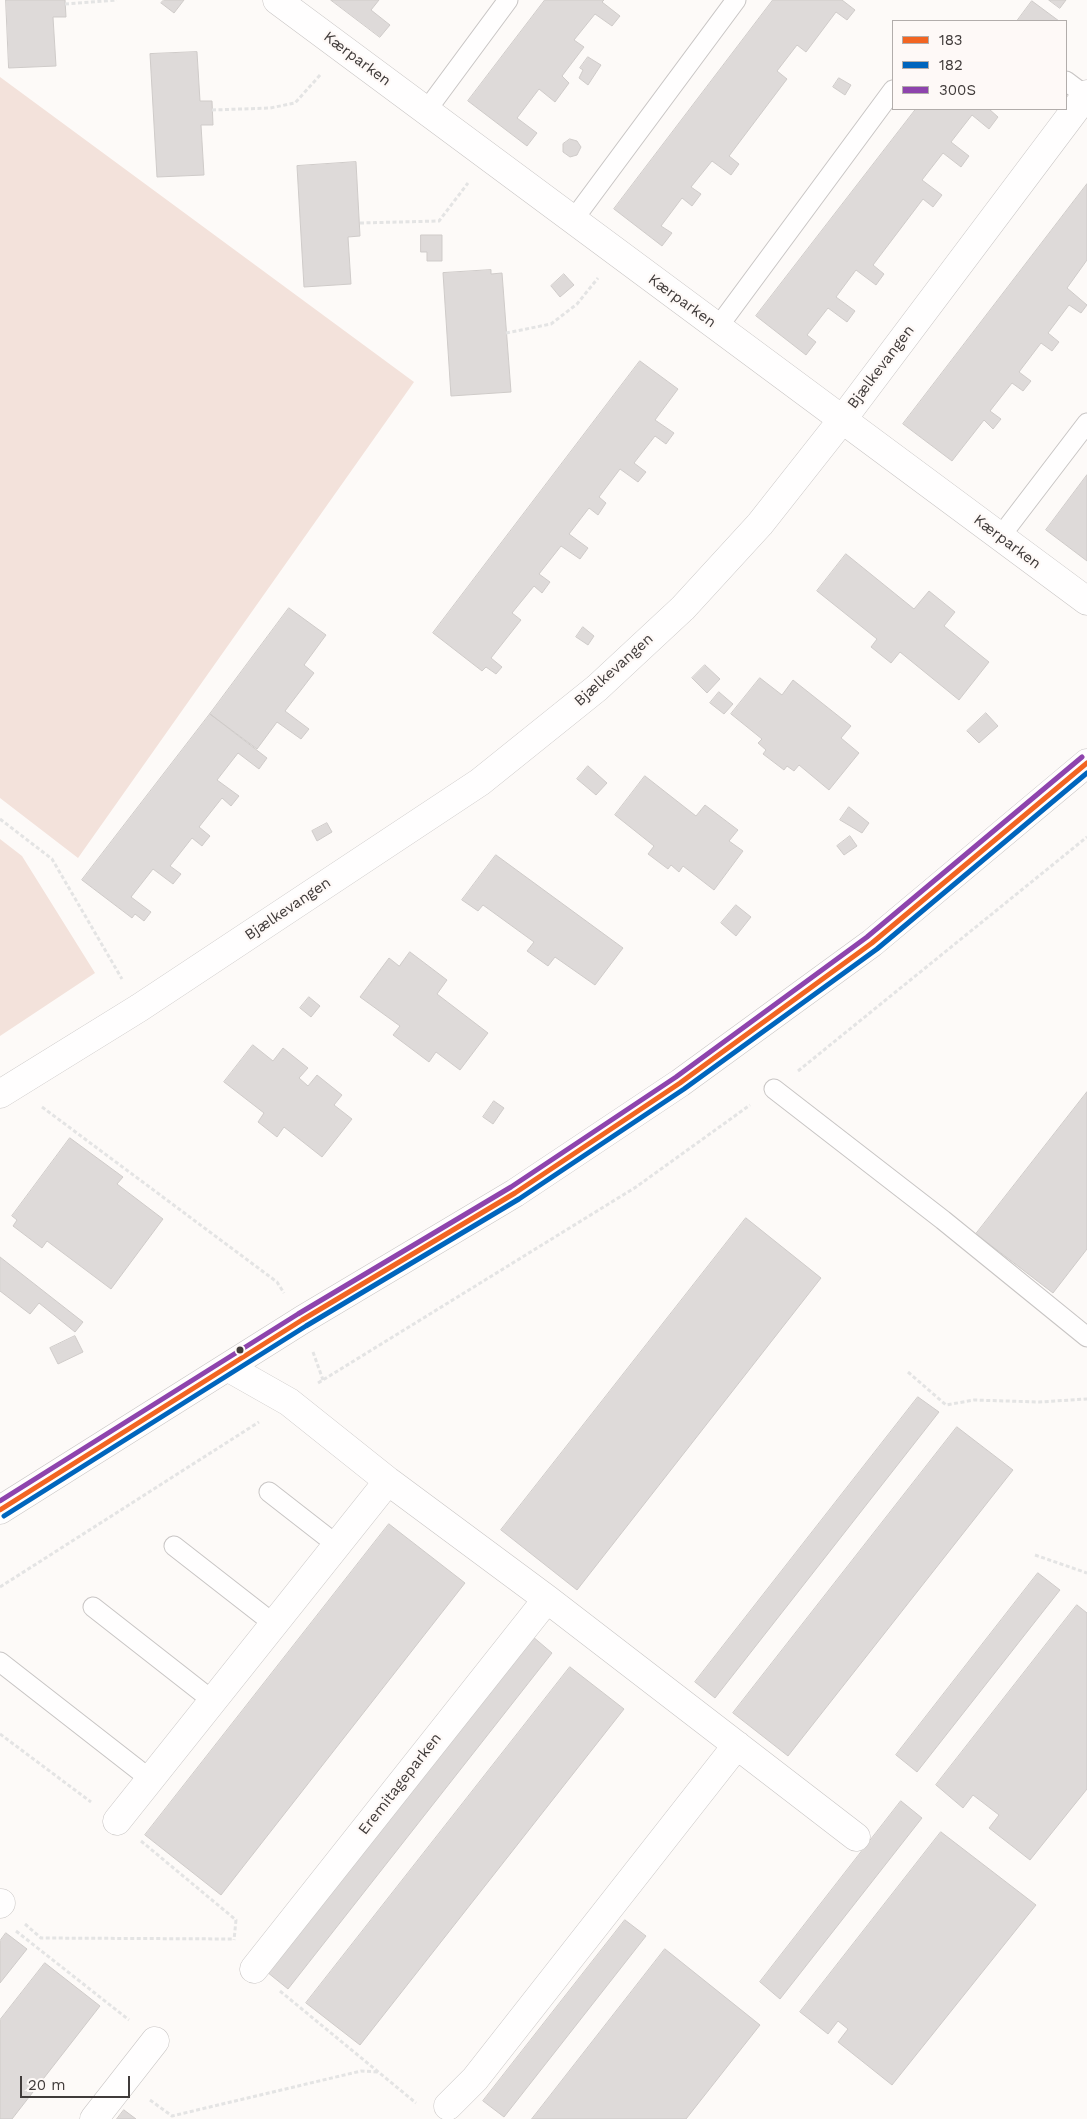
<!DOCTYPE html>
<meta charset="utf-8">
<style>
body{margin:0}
#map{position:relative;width:1087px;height:2119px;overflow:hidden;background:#fdfaf8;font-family:"Work Sans",sans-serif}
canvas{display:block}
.legend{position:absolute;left:892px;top:20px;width:175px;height:90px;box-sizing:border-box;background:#fef9f7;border:1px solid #b2adab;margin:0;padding:6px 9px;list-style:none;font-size:15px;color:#403b3a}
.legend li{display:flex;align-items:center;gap:10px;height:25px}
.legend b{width:25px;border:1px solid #b2adab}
.scale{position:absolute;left:20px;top:2076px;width:110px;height:22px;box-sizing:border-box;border:2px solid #403b3a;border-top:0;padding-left:6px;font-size:15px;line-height:18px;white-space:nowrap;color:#403b3a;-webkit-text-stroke:4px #fef9f7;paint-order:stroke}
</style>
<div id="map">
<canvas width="1087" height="2119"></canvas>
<ul class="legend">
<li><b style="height:6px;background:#f26522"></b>183</li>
<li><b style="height:6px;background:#0065bd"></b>182</li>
<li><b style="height:6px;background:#8e44ad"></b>300S</li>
</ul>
<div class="scale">20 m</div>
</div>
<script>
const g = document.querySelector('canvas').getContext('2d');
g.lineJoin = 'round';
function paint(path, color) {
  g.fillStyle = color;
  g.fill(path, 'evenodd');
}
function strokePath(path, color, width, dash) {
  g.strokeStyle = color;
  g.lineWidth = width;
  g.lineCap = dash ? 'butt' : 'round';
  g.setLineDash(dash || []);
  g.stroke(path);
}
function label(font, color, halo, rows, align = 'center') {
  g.font = font + ' "Work Sans",sans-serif';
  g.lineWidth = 4.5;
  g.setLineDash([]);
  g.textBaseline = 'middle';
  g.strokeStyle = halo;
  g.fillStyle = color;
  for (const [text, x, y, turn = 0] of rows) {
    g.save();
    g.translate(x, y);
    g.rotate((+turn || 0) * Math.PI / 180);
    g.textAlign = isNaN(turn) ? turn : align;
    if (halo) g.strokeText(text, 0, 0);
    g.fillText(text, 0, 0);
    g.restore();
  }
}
const green = new Path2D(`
 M 0,77 L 414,382 L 78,858 L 0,798 Z
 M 0,839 L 22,856 L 95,973 L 0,1036 Z`);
const building = new Path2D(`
 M 6,0 L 65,0 L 66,17 L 53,17 L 56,66 L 9,68 Z
 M 164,0 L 184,0 L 174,13 L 161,3 Z
 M 331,0 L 379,0 L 371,10 L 390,25 L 380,37 Z
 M 545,0 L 604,0 L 602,2 L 620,16 L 612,26 L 595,14 L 574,40 L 584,47 L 562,76 L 569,83 L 555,102 L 539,89 L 517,118 L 537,133 L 527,146 L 468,101 Z
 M 773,0 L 842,0 L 855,10 L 847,20 L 836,12 L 806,52 L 797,45 L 777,71 L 787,79 L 729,156 L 739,164 L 731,175 L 712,161 L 691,187 L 701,194 L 692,206 L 682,198 L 661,226 L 672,233 L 662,246 L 614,209 Z
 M 1049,0 L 1066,0 L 1060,8 Z
 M 1032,1 L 1059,21 L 1017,21 Z
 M 197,52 L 200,101 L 212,101 L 213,125 L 201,125 L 204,175 L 157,177 L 150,54 Z
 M 588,57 L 601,65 L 588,85 L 579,78 L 583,70 L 580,68 Z
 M 839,78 L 851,85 L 845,95 L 833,87 Z
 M 916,109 L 989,109 L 998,117 L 989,129 L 972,115 L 951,142 L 969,156 L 961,167 L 943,153 L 922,180 L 942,195 L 933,207 L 923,199 L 873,265 L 884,274 L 876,285 L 856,270 L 836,297 L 855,311 L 847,322 L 828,308 L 807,335 L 816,342 L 806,355 L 756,316 Z
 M 570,139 L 577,141 L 581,147 L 577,155 L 570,157 L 563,152 L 563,144 Z
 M 356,162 L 360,236 L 348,237 L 351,284 L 304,287 L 297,166 Z
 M 1087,184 L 1087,260 L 1067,288 L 1087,305 L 1081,313 L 1069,305 L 1048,333 L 1059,342 L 1052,351 L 1041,343 L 1019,372 L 1031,381 L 1023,391 L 1012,383 L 990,411 L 1001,419 L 993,429 L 984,420 L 952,461 L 903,424 Z
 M 421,235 L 442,235 L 442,261 L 427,261 L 427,252 L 421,252 Z
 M 491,270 L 491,274 L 502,273 L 511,392 L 451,396 L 443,273 Z
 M 564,274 L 574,285 L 560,297 L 551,286 Z
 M 640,361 L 678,389 L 655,420 L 674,433 L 666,444 L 655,436 L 634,463 L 646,472 L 638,482 L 620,469 L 599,497 L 606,503 L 598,515 L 589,508 L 569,534 L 588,548 L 580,559 L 561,546 L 539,574 L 550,582 L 542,593 L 534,586 L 512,613 L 521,620 L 491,658 L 502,667 L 496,674 L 486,667 L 482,671 L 433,633 Z
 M 1087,475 L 1087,561 L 1046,530 Z
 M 846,554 L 914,609 L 929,591 L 955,612 L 944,626 L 989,662 L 959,700 L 900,652 L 891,663 L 871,647 L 877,639 L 817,591 Z
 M 289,608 L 326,635 L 304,665 L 314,673 L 285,711 L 309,729 L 301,739 L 277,722 L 257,749 L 210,714 Z
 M 583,627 L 594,636 L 588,645 L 576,637 Z
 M 705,665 L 720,679 L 707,693 L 692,678 Z
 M 760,678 L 782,695 L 793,680 L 851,726 L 841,738 L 859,753 L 829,790 L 799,765 L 794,771 L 787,766 L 784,770 L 763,754 L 766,750 L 758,743 L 762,739 L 731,714 Z
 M 719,692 L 733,704 L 724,714 L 710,703 Z
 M 986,713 L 998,726 L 979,743 L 967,731 Z
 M 210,714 L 267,758 L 259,769 L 238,753 L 217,780 L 239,796 L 231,806 L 222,798 L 199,827 L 210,836 L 205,842 L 202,846 L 192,838 L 170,866 L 181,874 L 173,884 L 153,869 L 131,897 L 151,912 L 144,921 L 135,914 L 132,918 L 82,880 Z
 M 588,766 L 607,783 L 596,795 L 577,779 Z
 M 645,776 L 696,816 L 705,805 L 738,830 L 729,841 L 743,851 L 714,890 L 683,866 L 679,872 L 671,865 L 668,869 L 648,854 L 654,846 L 615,815 Z
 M 849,807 L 869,823 L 862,833 L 840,820 Z
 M 327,823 L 332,832 L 317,841 L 312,831 Z
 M 850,836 L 857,846 L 844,855 L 837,846 Z
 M 496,855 L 623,948 L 595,985 L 555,957 L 548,966 L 527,951 L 534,942 L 483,905 L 478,911 L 462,900 Z
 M 736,905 L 751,917 L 736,936 L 721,923 Z
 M 410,952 L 447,980 L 437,994 L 488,1033 L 460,1070 L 436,1052 L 429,1062 L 393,1035 L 400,1026 L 360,997 L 389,958 L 399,966 Z
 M 309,997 L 320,1006 L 311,1017 L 300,1008 Z
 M 253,1045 L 273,1061 L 283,1048 L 308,1068 L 299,1078 L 308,1086 L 317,1075 L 342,1095 L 334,1105 L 352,1119 L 322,1157 L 284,1127 L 277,1137 L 258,1122 L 264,1113 L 224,1082 Z
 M 1087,1092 L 1087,1249 L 1053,1293 L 976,1234 Z
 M 494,1101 L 504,1108 L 493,1124 L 483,1117 Z
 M 70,1138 L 123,1177 L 117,1184 L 163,1219 L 111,1289 L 47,1241 L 42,1248 L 13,1226 L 17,1220 L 12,1216 Z
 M 746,1218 L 821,1278 L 577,1590 L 501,1530 Z
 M 0,1257 L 83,1322 L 75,1332 L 39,1303 L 30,1314 L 0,1291 Z
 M 75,1336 L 83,1352 L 58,1364 L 50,1348 Z
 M 918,1397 L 939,1412 L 715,1698 L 695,1682 Z
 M 957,1427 L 1013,1470 L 788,1756 L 733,1713 Z
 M 389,1524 L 465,1583 L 221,1895 L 145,1835 Z
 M 1038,1573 L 1060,1590 L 917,1772 L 896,1755 Z
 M 1077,1605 L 1087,1613 L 1087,1789 L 1030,1860 L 989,1828 L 999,1815 L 973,1795 L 963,1808 L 936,1785 Z
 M 532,1636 L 552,1653 L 288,1989 L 267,1972 Z
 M 570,1667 L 624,1709 L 360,2045 L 306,2003 Z
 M 901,1801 L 922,1818 L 780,1999 L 760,1982 Z
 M 941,1832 L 1036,1905 L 892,2085 L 838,2042 L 848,2029 L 838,2021 L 828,2034 L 800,2012 Z
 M 625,1920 L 646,1936 L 504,2117 L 483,2101 Z
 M 6,1933 L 27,1949 L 0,1983 L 0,1941 Z
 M 665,1949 L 760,2025 L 686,2119 L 532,2119 Z
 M 45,1963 L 100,2006 L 12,2119 L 0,2119 L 0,2020 Z
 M 124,2110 L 136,2119 L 117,2119 Z`);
const path = new Path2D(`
 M 65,4 L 117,0
 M 212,110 L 270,108 L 295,103 L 321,74
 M 360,223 L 439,221 L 468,183
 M 506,333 L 551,324 L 577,304 L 598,278
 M 0,819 L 52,859 L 122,979
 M 798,1071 L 1087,837
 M 42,1107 L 277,1282 L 284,1293
 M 313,1352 L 323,1380
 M 908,1372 L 946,1405 L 974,1400 L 1039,1402 L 1087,1399
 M 318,1383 L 636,1187 L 750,1105
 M 1035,1555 L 1087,1573
 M 0,1587 L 259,1422
 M 0,1734 L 91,1802
 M 141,1841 L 236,1920 L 234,1940
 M 25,1924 L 41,1938 L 234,1939
 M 16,1931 L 129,2020
 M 280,1991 L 416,2103
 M 150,2100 L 172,2116 L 361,2071 L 378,2072`);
const lane = new Path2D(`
 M 1066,81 L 1086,96
 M 426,111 L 508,0
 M 573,220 L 736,0
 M 718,327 L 893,90
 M 1000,537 L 1087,423
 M 774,1089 L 943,1220 L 1087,1337
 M 269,1492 L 337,1545
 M 174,1546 L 274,1624
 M 93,1607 L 213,1701
 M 0,1662 L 150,1779`);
const street = new Path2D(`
 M 277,0 L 1087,601
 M 0,1094 L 139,1008 L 480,782 L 597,688 L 683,608 L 760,524 L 842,420 L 1087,94
 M 229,1368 L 289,1402 L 388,1481 L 547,1599 L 856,1837
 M 0,1510 L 302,1320 L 515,1193 L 680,1083 L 872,943 L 1087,763
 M 117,1821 L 388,1481
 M 0,1904 L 1,1903
 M 254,1969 L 547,1599
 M 448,2106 L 475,2079 L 737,1745
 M 94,2119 L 155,2041`);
const bus1 = new Path2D(`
 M 0,1510 L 302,1320 L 515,1193 L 680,1083 L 872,943 L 1087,763`);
const bus2 = new Path2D(`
 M 4,1516 L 306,1326 L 519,1199 L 684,1089 L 877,949 L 1087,773`);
const bus3 = new Path2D(`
 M 0,1501 L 298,1314 L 511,1187 L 676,1077 L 867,937 L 1082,757`);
const markers = [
 [240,1350,4.5,"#403b3a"]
];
const streetNames = [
 ["Kærparken",357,59,37],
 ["Kærparken",682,301,36],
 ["Bjælkevangen",881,367,-53],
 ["Kærparken",1007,542,37],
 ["Bjælkevangen",614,670,-42],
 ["Bjælkevangen",288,909,-34],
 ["Eremitageparken",400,1784,-52]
];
paint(green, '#f3e2db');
paint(building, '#dedad9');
strokePath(building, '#cfcbc9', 1);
strokePath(lane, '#c8c5c4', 21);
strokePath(street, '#c8c5c4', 29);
strokePath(path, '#e4e4e4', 3, [4, 2.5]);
strokePath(lane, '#fffefe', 19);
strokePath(street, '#fffefe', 28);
strokePath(bus1, '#f26522', 5);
strokePath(bus2, '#0065bd', 5);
strokePath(bus3, '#8e44ad', 5);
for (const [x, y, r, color] of markers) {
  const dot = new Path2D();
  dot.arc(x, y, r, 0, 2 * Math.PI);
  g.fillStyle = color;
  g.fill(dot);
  strokePath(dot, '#fef9f7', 2);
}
label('15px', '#403b3a', '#fef9f7', streetNames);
</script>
